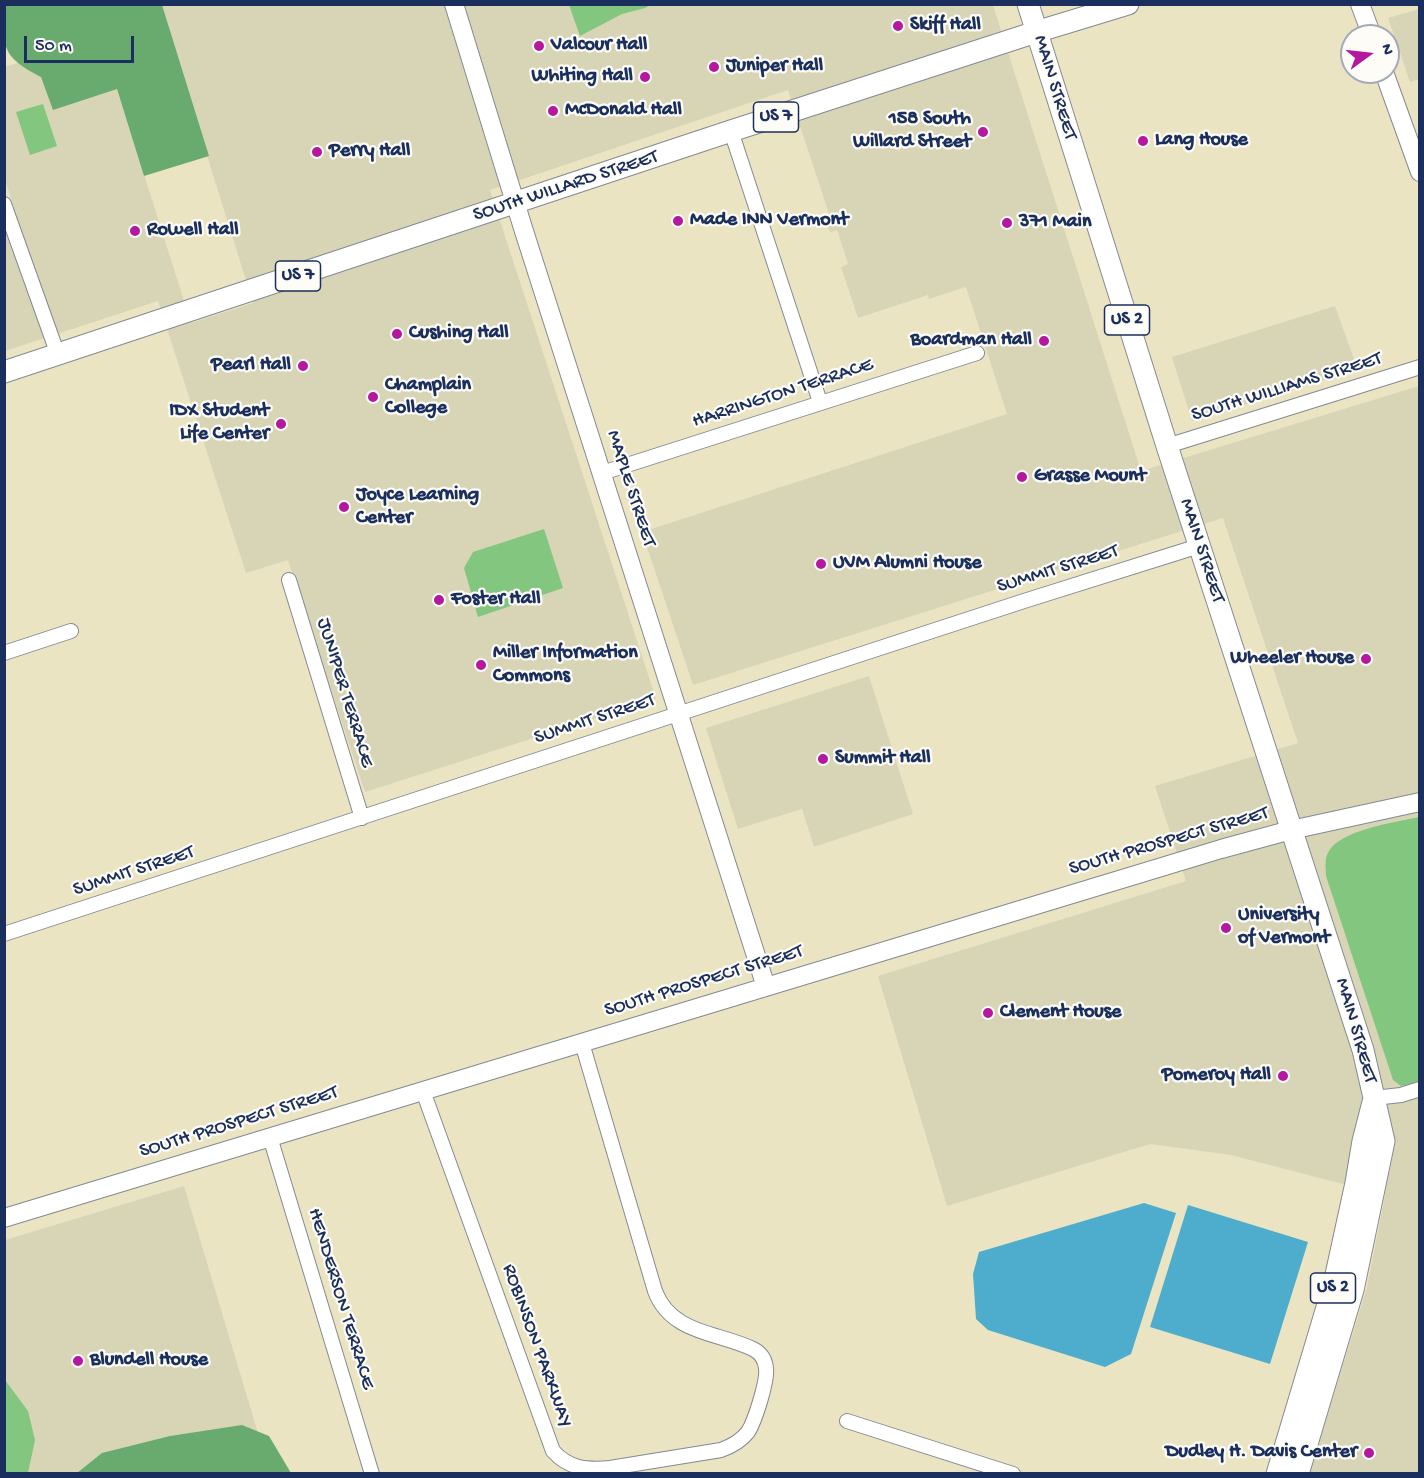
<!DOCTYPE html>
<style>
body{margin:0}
#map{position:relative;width:1424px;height:1478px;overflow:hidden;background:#ebe4c3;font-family:"Gochi Hand",sans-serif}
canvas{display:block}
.frame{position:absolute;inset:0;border:6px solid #1b2f5e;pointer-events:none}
.north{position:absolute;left:1340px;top:24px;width:60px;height:60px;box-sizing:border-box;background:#fdfcf7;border:2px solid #a3aaba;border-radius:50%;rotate:75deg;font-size:16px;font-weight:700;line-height:24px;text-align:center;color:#1b2f5e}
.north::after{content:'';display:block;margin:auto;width:21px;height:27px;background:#b5179e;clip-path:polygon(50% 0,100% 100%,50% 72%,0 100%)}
.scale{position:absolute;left:24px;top:36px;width:110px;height:27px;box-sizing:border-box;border:3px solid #1b2f5e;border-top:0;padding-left:8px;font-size:18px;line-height:21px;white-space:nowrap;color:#1b2f5e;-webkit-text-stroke:4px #fdfcf7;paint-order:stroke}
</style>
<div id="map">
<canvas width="1424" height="1478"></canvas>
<div class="frame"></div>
<div class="north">N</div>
<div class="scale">50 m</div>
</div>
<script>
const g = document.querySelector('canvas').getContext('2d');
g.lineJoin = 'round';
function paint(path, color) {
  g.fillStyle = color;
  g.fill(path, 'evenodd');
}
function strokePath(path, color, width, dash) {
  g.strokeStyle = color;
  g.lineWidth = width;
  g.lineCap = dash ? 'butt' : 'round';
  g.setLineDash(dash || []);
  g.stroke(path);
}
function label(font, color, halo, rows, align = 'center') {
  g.font = font + ' "Gochi Hand",sans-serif';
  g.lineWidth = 4.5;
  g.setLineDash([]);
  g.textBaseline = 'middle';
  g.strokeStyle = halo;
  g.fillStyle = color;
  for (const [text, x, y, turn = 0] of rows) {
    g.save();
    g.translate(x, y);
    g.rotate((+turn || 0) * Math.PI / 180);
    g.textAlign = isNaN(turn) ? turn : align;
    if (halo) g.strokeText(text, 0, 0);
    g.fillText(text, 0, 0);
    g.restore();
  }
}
const built = new Path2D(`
 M 160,5 L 993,5 L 1141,471 L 1419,386 L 1419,1473 L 1310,1473 L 1367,1287 L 1385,1195 L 1231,1155 L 1150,1144 L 947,1206 L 878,976 L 1186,881 L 1155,786 L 1298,743 L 1223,518 L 693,685 L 642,532 L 1007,414 L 966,287 L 929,299 L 928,295 L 858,318 L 841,267 L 848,264 L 837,230 L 830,232 L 827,225 L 832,223 L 788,90 L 490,190 L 656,699 L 365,792 L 288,560 L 246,573 L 158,301 L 5,351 L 5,224 L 17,219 L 5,179 L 4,67 L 37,57 L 117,89 L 191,323 L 253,303 Z
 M 1419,9 L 1419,79 L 1410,82 L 1388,18 Z
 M 1335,306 L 1358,370 L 1192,421 L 1172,357 Z
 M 869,676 L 913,814 L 814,847 L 802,809 L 738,829 L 706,728 Z
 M 184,1186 L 270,1473 L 5,1474 L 5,1240 Z`);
const green = new Path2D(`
 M 569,5 L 651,5 L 645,8 L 622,14 L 580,36 Z
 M 43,104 L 57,146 L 30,155 L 16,112 Z
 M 544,529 L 563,588 L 478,617 L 464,568 L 473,552 Z
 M 1419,817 L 1419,1082 L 1401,1086 L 1393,1080 L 1326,876 C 1326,868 1324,860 1328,853 C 1338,830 1397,822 1419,817 Z
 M 5,1380 L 28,1411 L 35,1440 L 28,1473 L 5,1473 Z`);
const forest = new Path2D(`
 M 4,5 L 162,5 L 209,156 L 144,176 L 117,89 L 53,110 L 41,77 C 0,55 4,49 4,5 Z
 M 242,1425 L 269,1436 L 291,1473 L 77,1473 L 102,1453 L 170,1436 Z`);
const water = new Path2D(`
 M 1144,1203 L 1176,1213 L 1131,1354 L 1105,1367 L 988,1330 L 976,1319 L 973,1274 L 979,1252 Z
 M 1188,1205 L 1308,1242 L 1270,1364 L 1150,1327 Z`);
const street = new Path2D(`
 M 731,131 L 820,402
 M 4,204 L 58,355
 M 1167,446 L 1420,367
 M 602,473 L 977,353
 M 289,580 L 362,818
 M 4,653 L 71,631
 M 4,934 L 1024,601 L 1199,546
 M 423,1091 L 553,1451 C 569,1469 587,1470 610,1468 L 721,1450 C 732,1446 741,1441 748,1432 C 755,1421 768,1380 766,1368 C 765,1359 761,1353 753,1349 C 718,1332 671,1334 655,1291 L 582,1043
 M 1374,1098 L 1401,1095 L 1420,1089
 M 270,1137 L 372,1474
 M 847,1421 L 1013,1474`);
const secondary = new Path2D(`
 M 454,4 L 523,228 L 766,987
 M 1360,4 L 1372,36
 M 1384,72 L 1420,172
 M 4,1218 L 1221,849 L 1291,830 L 1420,802`);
const primary = new Path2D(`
 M 1028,4 L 1167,446 L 1363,1050 L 1384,1141 L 1353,1290 L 1298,1474
 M 4,372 L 731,131 L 1036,32 L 1128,4
 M 1277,1474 L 1334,1284 L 1356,1183 L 1363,1141 L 1373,1102`);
const markers = [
 [898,26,6,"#b5179e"],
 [539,46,6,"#b5179e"],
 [714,67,6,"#b5179e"],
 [645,77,6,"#b5179e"],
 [553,111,6,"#b5179e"],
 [983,132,6,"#b5179e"],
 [1143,141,6,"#b5179e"],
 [317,152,6,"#b5179e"],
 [678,221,6,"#b5179e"],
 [1007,223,6,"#b5179e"],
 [135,231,6,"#b5179e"],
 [397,334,6,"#b5179e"],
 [1044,341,6,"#b5179e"],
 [303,366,6,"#b5179e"],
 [373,397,6,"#b5179e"],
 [281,424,6,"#b5179e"],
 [1022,477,6,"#b5179e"],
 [344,507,6,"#b5179e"],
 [821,564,6,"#b5179e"],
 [439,600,6,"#b5179e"],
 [1366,659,6,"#b5179e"],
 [481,665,6,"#b5179e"],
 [823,759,6,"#b5179e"],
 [1226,928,6,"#b5179e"],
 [988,1013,6,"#b5179e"],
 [1283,1076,6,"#b5179e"],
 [78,1361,6,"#b5179e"],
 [1369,1453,6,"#b5179e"]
];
const shields = [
 [776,117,45],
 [298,276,45],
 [1127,320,45],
 [1333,1288,45]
];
const shieldNames = [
 ["US 7",776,117],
 ["US 7",298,276],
 ["US 2",1127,320],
 ["US 2",1333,1288]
];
const poiNames = [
 ["Skiff Hall",910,26],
 ["Valcour Hall",551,46],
 ["Juniper Hall",726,67],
 ["Whiting Hall",633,77,"right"],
 ["McDonald Hall",565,111],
 ["158 South",971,120,"right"],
 ["Willard Street",971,143,"right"],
 ["Lang House",1155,141],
 ["Perry Hall",329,152],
 ["Made INN Vermont",690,221],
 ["371 Main",1019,223],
 ["Rowell Hall",147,231],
 ["Cushing Hall",409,334],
 ["Boardman Hall",1032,341,"right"],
 ["Pearl Hall",291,366,"right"],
 ["Champlain",385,386],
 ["College",385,409],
 ["IDX Student",269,412,"right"],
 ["Life Center",269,435,"right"],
 ["Grasse Mount",1034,477],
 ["Joyce Learning",356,496],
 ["Center",356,519],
 ["UVM Alumni House",833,564],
 ["Foster Hall",451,600],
 ["Miller Information",493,654],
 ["Commons",493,677],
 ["Wheeler House",1354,659,"right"],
 ["Summit Hall",835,759],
 ["University",1238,916],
 ["of Vermont",1238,939],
 ["Clement House",1000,1013],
 ["Pomeroy Hall",1271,1076,"right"],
 ["Blundell House",90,1361],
 ["Dudley H. Davis Center",1357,1453,"right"]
];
const streetNames = [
 ["MAIN STREET",1054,88,73],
 ["SOUTH WILLARD STREET",566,187,-18],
 ["SOUTH WILLIAMS STREET",1287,388,-17],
 ["HARRINGTON TERRACE",783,394,-18],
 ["MAPLE STREET",630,489,72],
 ["MAIN STREET",1201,551,72],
 ["SUMMIT STREET",1058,570,-17],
 ["JUNIPER TERRACE",344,693,73],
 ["SUMMIT STREET",595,720,-18],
 ["SOUTH PROSPECT STREET",1169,842,-16],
 ["SUMMIT STREET",134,872,-18],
 ["SOUTH PROSPECT STREET",704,982,-17],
 ["MAIN STREET",1355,1031,74],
 ["SOUTH PROSPECT STREET",239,1123,-17],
 ["HENDERSON TERRACE",340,1299,73],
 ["ROBINSON PARKWAY",536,1346,70]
];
paint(built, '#d8d5b7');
paint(green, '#82c67f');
paint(forest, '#69ab6e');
paint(water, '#4eadcd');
strokePath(street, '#838a90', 16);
strokePath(secondary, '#838a90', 20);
strokePath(primary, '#838a90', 23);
strokePath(street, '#fff', 14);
strokePath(secondary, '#fff', 18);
strokePath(primary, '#fff', 21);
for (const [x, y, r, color] of markers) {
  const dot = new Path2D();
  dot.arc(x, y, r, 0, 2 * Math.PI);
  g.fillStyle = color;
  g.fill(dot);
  strokePath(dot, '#fdfcf7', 2);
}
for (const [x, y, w] of shields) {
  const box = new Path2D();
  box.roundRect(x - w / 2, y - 15, w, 30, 4.5);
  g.fillStyle = '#fdfcf7';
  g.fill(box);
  strokePath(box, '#1b2f5e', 1.5);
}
label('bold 18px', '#1b2f5e', null, shieldNames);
label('bold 20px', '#1b2f5e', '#fdfcf7', poiNames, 'left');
label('20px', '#1b2f5e', '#fdfcf7', streetNames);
</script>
